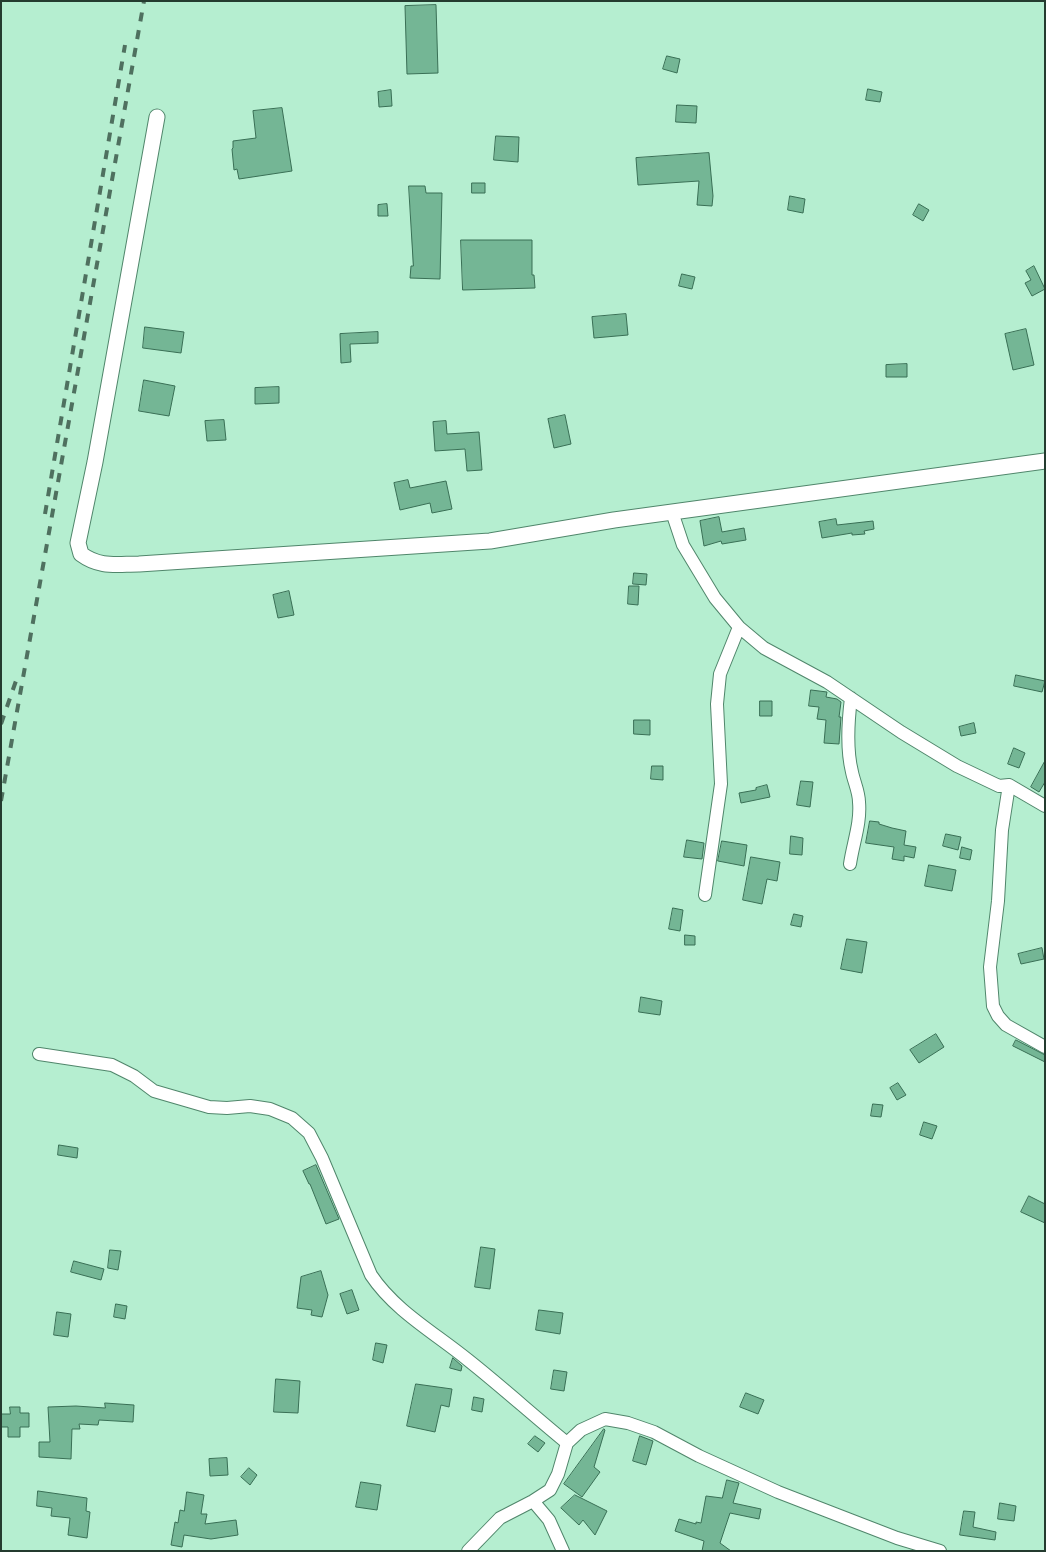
<!DOCTYPE html>
<style>
body{margin:0}
#map{position:relative;width:1046px;height:1552px;overflow:hidden;background:#b5eed0;font-family:Signika,sans-serif}
canvas{display:block}
.frame{position:absolute;inset:0;border:2px solid #243b2f;pointer-events:none}
</style>
<div id="map">
<canvas width="1046" height="1552"></canvas>
<div class="frame"></div>
</div>
<script>
const g = document.querySelector('canvas').getContext('2d');
g.lineJoin = 'round';
function paint(path, color) {
  g.fillStyle = color;
  g.fill(path, 'evenodd');
}
function strokePath(path, color, width, dash) {
  g.strokeStyle = color;
  g.lineWidth = width;
  g.lineCap = dash ? 'butt' : 'round';
  g.setLineDash(dash || []);
  g.stroke(path);
}
const building = new Path2D(`
 M 436,5 L 438,73 L 407,74 L 405,6 Z
 M 667,56 L 680,59 L 677,73 L 663,69 Z
 M 868,89 L 882,92 L 880,102 L 866,100 Z
 M 391,90 L 392,106 L 379,107 L 378,92 Z
 M 677,105 L 697,106 L 696,123 L 676,122 Z
 M 282,108 L 292,171 L 239,179 L 237,169 L 234,170 L 232,149 L 233,148 L 233,141 L 256,138 L 253,111 Z
 M 496,136 L 519,137 L 518,162 L 494,160 Z
 M 709,153 L 713,196 L 712,206 L 697,205 L 699,181 L 638,185 L 636,158 Z
 M 472,183 L 485,183 L 485,193 L 472,193 Z
 M 409,186 L 425,186 L 426,193 L 442,193 L 440,279 L 410,278 L 411,266 L 413,266 Z
 M 790,196 L 805,199 L 803,213 L 788,210 Z
 M 387,204 L 388,216 L 378,216 L 378,205 Z
 M 919,204 L 929,210 L 923,221 L 913,215 Z
 M 461,240 L 532,240 L 532,275 L 534,275 L 535,288 L 463,290 Z
 M 1034,266 L 1045,289 L 1032,296 L 1025,283 L 1031,280 L 1026,271 Z
 M 682,274 L 695,277 L 692,289 L 679,286 Z
 M 626,314 L 628,335 L 594,338 L 592,317 Z
 M 145,327 L 184,332 L 181,353 L 143,348 Z
 M 1026,329 L 1034,365 L 1013,370 L 1005,334 Z
 M 378,332 L 378,343 L 350,344 L 351,362 L 341,363 L 340,334 Z
 M 907,364 L 907,377 L 886,377 L 886,365 Z
 M 144,380 L 175,386 L 169,416 L 139,411 Z
 M 279,387 L 279,403 L 255,404 L 255,388 Z
 M 565,415 L 571,444 L 554,448 L 548,419 Z
 M 224,420 L 226,440 L 207,441 L 205,421 Z
 M 446,421 L 447,434 L 479,432 L 482,470 L 467,471 L 465,449 L 435,451 L 433,422 Z
 M 408,480 L 410,488 L 446,481 L 452,509 L 432,513 L 430,503 L 400,510 L 394,483 Z
 M 719,517 L 722,532 L 744,528 L 746,540 L 722,544 L 721,541 L 704,546 L 700,521 Z
 M 836,519 L 837,525 L 873,521 L 874,529 L 864,531 L 865,534 L 852,535 L 852,533 L 822,538 L 819,522 Z
 M 634,573 L 647,574 L 646,585 L 633,584 Z
 M 629,586 L 639,586 L 638,605 L 628,604 Z
 M 289,591 L 294,615 L 278,618 L 273,595 Z
 M 1016,675 L 1045,681 L 1042,692 L 1014,686 Z
 M 811,690 L 827,692 L 826,697 L 837,699 L 841,702 L 839,717 L 841,717 L 839,744 L 824,743 L 826,720 L 817,719 L 819,707 L 809,706 Z
 M 760,701 L 772,701 L 772,716 L 760,716 Z
 M 634,720 L 650,720 L 650,735 L 634,734 Z
 M 974,723 L 976,733 L 961,736 L 959,727 Z
 M 1014,748 L 1025,753 L 1019,768 L 1008,764 Z
 M 1045,761 L 1045,782 L 1039,792 L 1031,787 Z
 M 652,766 L 663,766 L 663,780 L 651,779 Z
 M 801,781 L 813,782 L 810,807 L 797,805 Z
 M 767,785 L 770,797 L 741,803 L 739,793 L 756,790 L 756,788 Z
 M 870,821 L 879,822 L 879,824 L 892,828 L 906,831 L 904,845 L 916,847 L 914,858 L 904,856 L 904,861 L 892,859 L 894,847 L 866,843 Z
 M 946,834 L 961,837 L 958,850 L 943,846 Z
 M 791,836 L 803,838 L 802,855 L 790,854 Z
 M 687,840 L 704,843 L 702,859 L 684,857 Z
 M 722,841 L 747,845 L 744,866 L 718,861 Z
 M 962,847 L 972,850 L 970,860 L 960,858 Z
 M 751,857 L 780,862 L 777,881 L 767,879 L 762,904 L 743,900 Z
 M 929,865 L 956,870 L 952,891 L 925,886 Z
 M 673,908 L 683,910 L 680,931 L 669,929 Z
 M 794,914 L 803,916 L 801,927 L 791,925 Z
 M 685,935 L 695,936 L 695,945 L 685,945 Z
 M 847,939 L 867,942 L 862,973 L 841,969 Z
 M 1042,948 L 1044,959 L 1021,964 L 1018,954 Z
 M 641,997 L 662,1001 L 660,1015 L 639,1012 Z
 M 936,1034 L 944,1047 L 919,1063 L 910,1050 Z
 M 1016,1040 L 1045,1055 L 1045,1062 L 1013,1046 Z
 M 898,1083 L 906,1095 L 897,1100 L 890,1088 Z
 M 873,1104 L 883,1105 L 881,1117 L 871,1116 Z
 M 924,1122 L 937,1126 L 932,1139 L 920,1135 Z
 M 59,1145 L 78,1148 L 77,1158 L 58,1155 Z
 M 316,1165 L 339,1219 L 326,1224 L 310,1184 L 309,1184 L 303,1171 Z
 M 1029,1196 L 1045,1204 L 1045,1223 L 1021,1212 Z
 M 481,1247 L 495,1249 L 490,1289 L 475,1287 Z
 M 110,1250 L 121,1251 L 118,1270 L 108,1268 Z
 M 74,1261 L 104,1269 L 101,1280 L 71,1272 Z
 M 321,1271 L 328,1295 L 322,1317 L 311,1315 L 312,1310 L 297,1308 L 301,1277 Z
 M 352,1290 L 359,1310 L 347,1314 L 340,1294 Z
 M 116,1304 L 127,1306 L 125,1319 L 114,1317 Z
 M 539,1310 L 563,1313 L 560,1334 L 536,1330 Z
 M 57,1312 L 71,1314 L 68,1337 L 54,1335 Z
 M 376,1343 L 387,1345 L 383,1363 L 373,1360 Z
 M 453,1358 L 462,1366 L 461,1371 L 450,1368 Z
 M 554,1370 L 567,1372 L 564,1391 L 551,1389 Z
 M 276,1379 L 300,1381 L 298,1413 L 274,1412 Z
 M 416,1384 L 452,1389 L 449,1407 L 441,1405 L 435,1432 L 407,1426 Z
 M 746,1393 L 764,1400 L 758,1414 L 740,1407 Z
 M 474,1397 L 484,1399 L 482,1412 L 472,1410 Z
 M 105,1403 L 134,1405 L 133,1422 L 99,1420 L 98,1425 L 79,1424 L 80,1429 L 72,1429 L 71,1459 L 39,1457 L 39,1442 L 50,1442 L 48,1407 L 76,1406 L 105,1408 Z
 M 10,1407 L 20,1407 L 20,1413 L 29,1413 L 29,1427 L 20,1427 L 20,1437 L 8,1437 L 8,1427 L 1,1427 L 1,1414 L 10,1414 Z
 M 604,1429 L 605,1430 L 594,1467 L 600,1472 L 582,1497 L 564,1484 Z
 M 535,1436 L 545,1443 L 538,1452 L 528,1444 Z
 M 640,1436 L 653,1441 L 646,1465 L 633,1461 Z
 M 227,1458 L 228,1475 L 210,1476 L 209,1459 Z
 M 249,1468 L 257,1475 L 250,1485 L 241,1477 Z
 M 727,1480 L 739,1483 L 733,1503 L 761,1509 L 759,1519 L 730,1513 L 720,1543 L 731,1551 L 702,1551 L 704,1541 L 675,1531 L 679,1519 L 696,1524 L 696,1522 L 701,1523 L 706,1496 L 722,1498 Z
 M 361,1482 L 381,1485 L 377,1510 L 356,1507 Z
 M 38,1491 L 87,1498 L 86,1511 L 90,1512 L 87,1538 L 68,1535 L 70,1518 L 51,1516 L 52,1508 L 37,1506 Z
 M 187,1492 L 204,1495 L 201,1514 L 207,1514 L 205,1524 L 236,1520 L 238,1535 L 211,1539 L 184,1535 L 182,1547 L 171,1545 L 175,1522 L 178,1523 L 180,1510 L 184,1511 Z
 M 575,1495 L 607,1511 L 595,1535 L 583,1520 L 579,1525 L 561,1508 Z
 M 1000,1503 L 1016,1506 L 1014,1521 L 998,1519 Z
 M 964,1511 L 975,1512 L 973,1527 L 996,1532 L 995,1540 L 960,1535 Z`);
const minor = new Path2D(`
 M 672,512 L 683,545 L 715,598 L 739,627 L 764,648 L 827,682 L 901,732 L 957,766 L 999,786 L 1009,785 L 1045,806
 M 1009,785 L 1002,830 L 998,901 L 990,967 L 993,1006 L 998,1016 L 1006,1025 L 1045,1047
 M 850,864 C 853,843 861,823 859,802 C 859,792 854,782 852,772 C 846,748 848,722 851,698
 M 705,895 L 721,784 L 717,704 L 720,674 L 739,627
 M 39,1054 L 112,1065 L 134,1076 L 154,1091 L 209,1107 L 227,1108 L 250,1106 L 270,1109 L 292,1118 L 309,1133 L 322,1158 L 371,1275 C 395,1311 435,1333 468,1360 C 502,1387 534,1416 567,1443
 M 533,1501 L 549,1520 L 563,1551
 M 468,1551 L 500,1518 L 533,1501 L 550,1490 L 558,1474 L 567,1443 L 581,1430 L 605,1419 L 628,1423 L 654,1432 L 699,1456 L 778,1492 L 897,1538 L 940,1551`);
const tertiary = new Path2D(`
 M 157,117 L 95,462 L 78,543 L 81,554 C 100,568 116,564 139,564 L 490,541 L 614,520 L 1045,461`);
const rail = new Path2D(`
 M 45,514 L 125,45
 M 1,724 L 18,675
 M 1,801 L 144,1`);
paint(building, '#74b695');
strokePath(building, '#396f55', 1);
strokePath(minor, '#50866b', 14);
strokePath(tertiary, '#50866b', 17);
strokePath(minor, '#fff', 12);
strokePath(tertiary, '#fff', 15);
strokePath(rail, '#4f705f', 4, [9, 9]);
</script>
